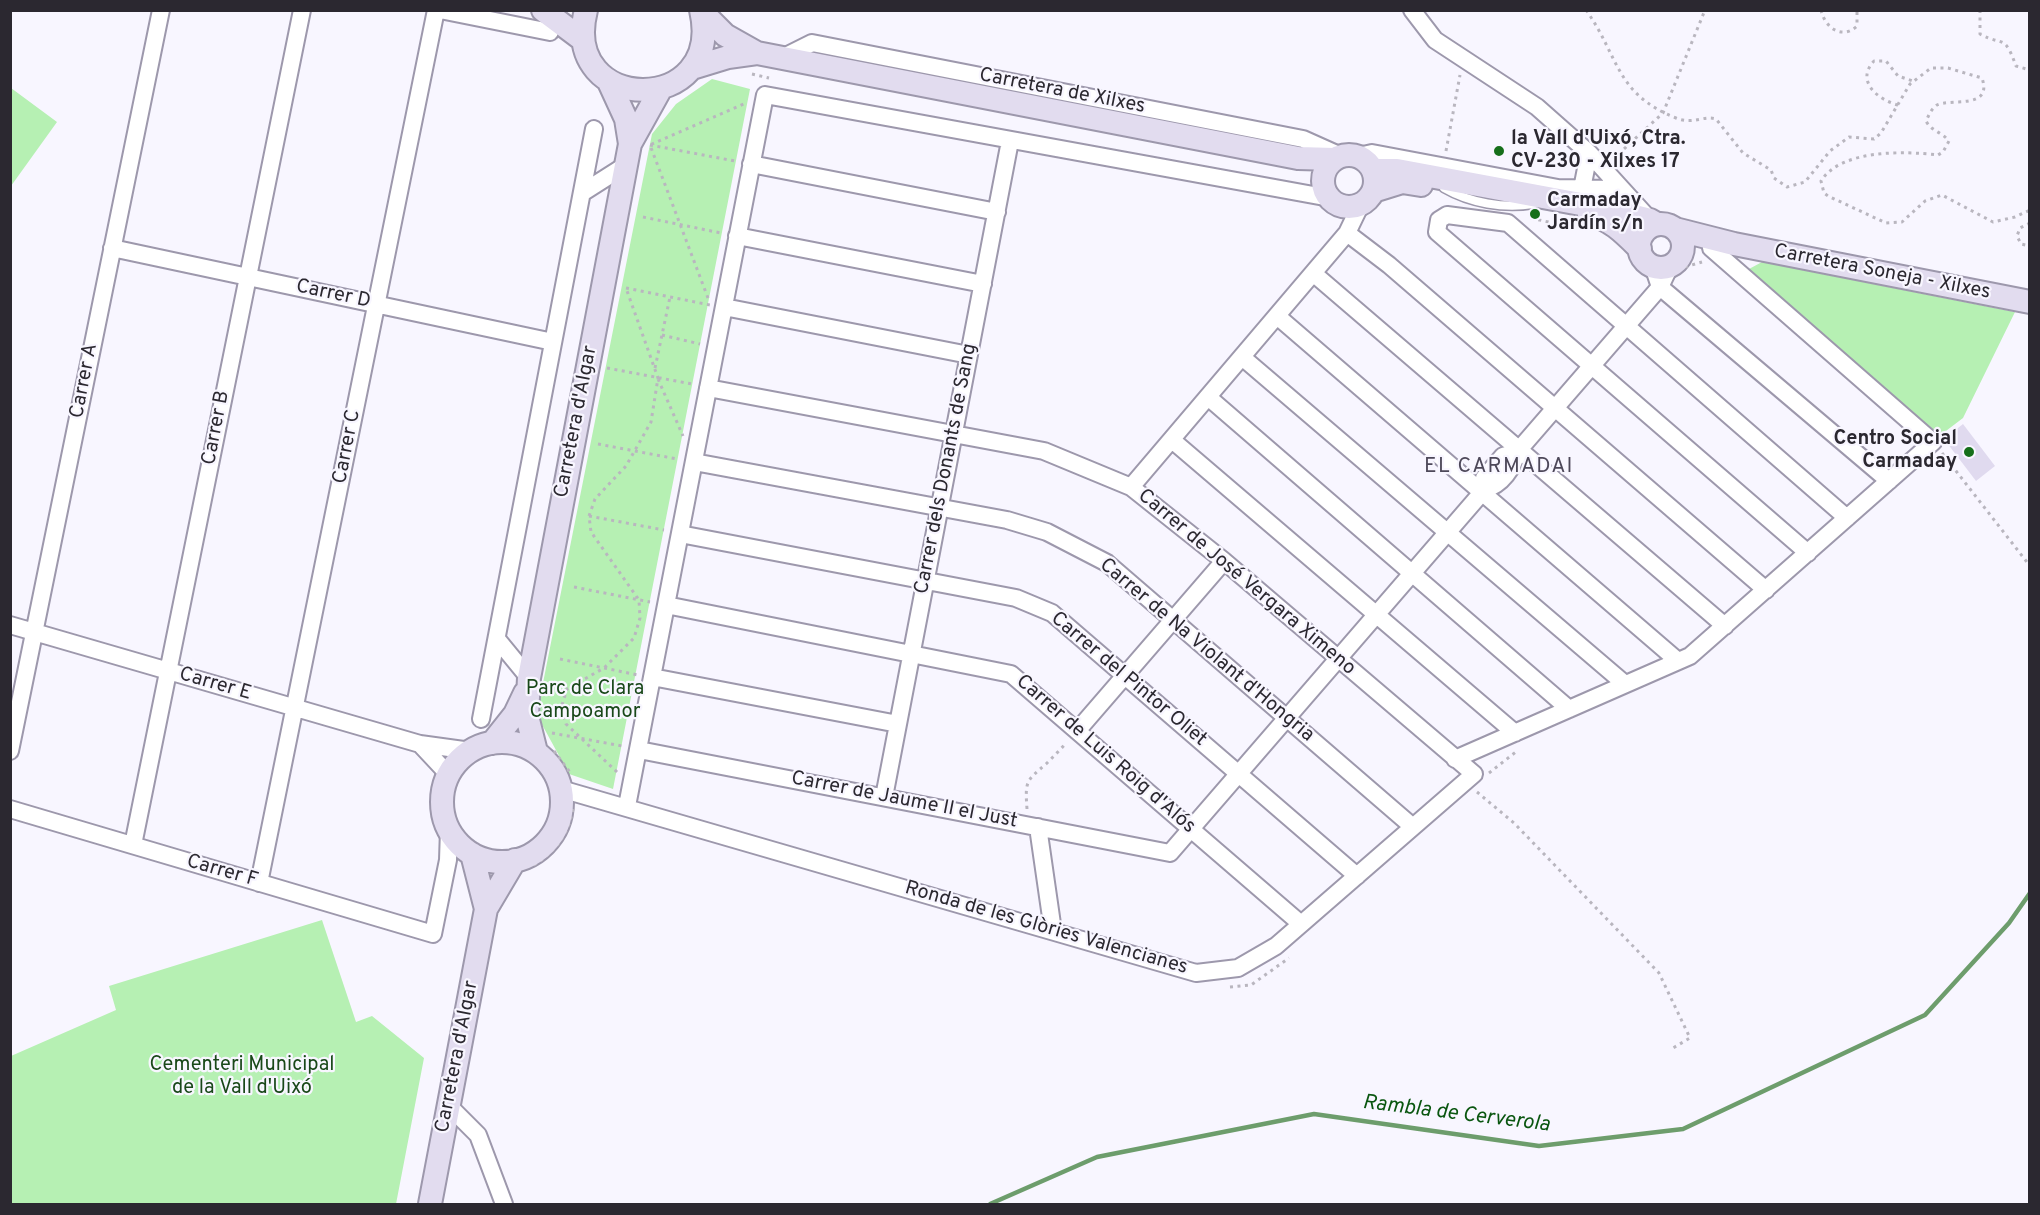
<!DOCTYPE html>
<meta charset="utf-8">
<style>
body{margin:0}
#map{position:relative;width:2040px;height:1215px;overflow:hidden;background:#f8f6ff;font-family:Overpass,sans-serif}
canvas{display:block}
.frame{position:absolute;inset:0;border:12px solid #2b2830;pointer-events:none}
</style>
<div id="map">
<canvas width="2040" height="1215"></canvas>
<div class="frame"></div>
</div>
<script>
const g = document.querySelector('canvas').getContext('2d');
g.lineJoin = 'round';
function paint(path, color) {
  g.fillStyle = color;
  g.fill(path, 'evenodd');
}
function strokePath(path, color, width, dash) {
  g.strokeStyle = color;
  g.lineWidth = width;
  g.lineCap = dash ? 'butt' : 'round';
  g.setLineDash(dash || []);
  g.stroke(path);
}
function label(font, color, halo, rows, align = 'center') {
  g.font = font + ' Overpass,sans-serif';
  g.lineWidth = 4.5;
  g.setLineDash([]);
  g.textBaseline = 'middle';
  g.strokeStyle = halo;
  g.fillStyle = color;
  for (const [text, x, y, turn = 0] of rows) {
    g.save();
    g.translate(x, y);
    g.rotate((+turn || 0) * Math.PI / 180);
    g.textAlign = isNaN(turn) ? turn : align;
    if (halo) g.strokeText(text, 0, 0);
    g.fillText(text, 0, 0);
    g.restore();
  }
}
const green = new Path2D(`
 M 712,79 L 750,89 L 613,789 L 569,774 L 539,719 L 539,703 L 652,134 L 676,104 Z
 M 11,88 L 57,122 L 11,186 Z
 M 1762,262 L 2015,312 L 1963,418 L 1938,437 L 1749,269 Z
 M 322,920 L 356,1022 L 372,1016 L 424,1058 L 396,1204 L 11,1204 L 11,1056 L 116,1010 L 109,986 Z`);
const stream = new Path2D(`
 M 990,1204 L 1097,1157 L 1314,1114 L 1539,1146 L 1683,1129 L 1925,1015 L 2009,923 L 2030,893`);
const building = new Path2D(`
 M 1963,424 L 1995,466 L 1976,481 L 1944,439 Z`);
const path = new Path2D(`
 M 1586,10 C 1619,56 1615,94 1676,118 C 1693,125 1704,115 1716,119 L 1743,153 L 1771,170 L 1774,178 L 1787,187 L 1805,182 L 1830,151 L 1849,137 L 1874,139 L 1881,133 L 1910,84 L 1931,68 L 1948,68 L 1982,78 C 1993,110 1951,98 1937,105 C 1931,109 1929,115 1926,121 C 1931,131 1942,132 1949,141 L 1943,152 L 1938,155 C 1905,151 1841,149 1821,181 L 1824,193 L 1828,196 L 1886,223 L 1902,222 L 1925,201 L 1942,195 L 1993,222 L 2015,217 L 2030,210
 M 1821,10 C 1825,28 1842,40 1857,26 L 1857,10
 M 1980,10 L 1980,34 C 2004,47 2004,33 2016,66 L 2030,70
 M 752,74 L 769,78
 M 1898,105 C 1878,100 1855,81 1874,61 L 1886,61 L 1898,76 L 1913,81
 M 650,145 L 735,161
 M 1446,151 L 1460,75
 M 1613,159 L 1663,113 L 1705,10
 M 643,217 L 721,233
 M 1531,218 L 1574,228
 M 2030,223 L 2020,228 L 2017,236 L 2021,244 L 2030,246
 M 1685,267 L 1702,262
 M 626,288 L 710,305
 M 708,298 L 650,145 L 746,103
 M 662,335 L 700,344
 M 607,368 L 692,384
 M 655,368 L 670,297
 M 658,379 L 683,436
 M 598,444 L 677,459
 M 1942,453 L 2030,566
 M 589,516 L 664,530
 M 574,587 L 650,602
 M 560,659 L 638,675
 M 552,733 L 622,746
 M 554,751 L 572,775
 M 617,772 L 566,724 L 561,708 L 567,689 L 604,668 L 634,638 L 640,618 L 639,600 L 591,532 L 589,516 L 595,499 L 626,466 L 651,422 L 658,378 L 626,288
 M 1489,773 L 1517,751
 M 1477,792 L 1514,823 L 1659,973 L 1690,1038 L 1673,1048
 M 1027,809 C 1025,781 1026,781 1046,764 C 1053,757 1060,750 1066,743
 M 534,865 C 556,851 568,835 573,809
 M 1230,987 L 1251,985 L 1289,958`);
const lane = new Path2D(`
 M 1444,188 C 1470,203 1504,209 1533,204`);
const street = new Path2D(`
 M 440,10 L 550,32
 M 1412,10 L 1435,40 L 1537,107 L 1589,153 L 1650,220
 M 782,58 L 812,43 L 1303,139 L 1341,156
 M 1359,156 L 1372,153 L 1558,188 L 1613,189 L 1626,197
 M 751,164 L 997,212
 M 1582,189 L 1589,153
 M 582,193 L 626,165
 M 1347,233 L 1389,265 L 1766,590
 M 737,236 L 983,284
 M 112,248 L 553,342
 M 1653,266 L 1660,287 L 1889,481
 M 1313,273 L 1725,626
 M 724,307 L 969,355
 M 1277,316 L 1678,661
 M 1242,357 L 1625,684
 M 1208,397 L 1569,709
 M 1172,440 L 1515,733
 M 694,462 L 1007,520 L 1047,532 L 1107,563 L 1413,827
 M 1131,487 L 1347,233 L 1361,204
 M 1485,489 L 1484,478 L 1503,456 L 1517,452
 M 680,534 L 1016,598 L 1052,613 L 1357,876
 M 1808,553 L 1437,232 L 1439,220 L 1447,215 L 1508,223 L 1847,518
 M 666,605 L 1011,674 L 1301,924
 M 10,625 L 420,744 L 471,751
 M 497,639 L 529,678
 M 652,677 L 898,724
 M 481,719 L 594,129
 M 1077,731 L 1224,561
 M 420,744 L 449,775
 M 639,750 L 1170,853 L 1485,489 C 1502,485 1513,468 1517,452 L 1660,287 L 1670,266
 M 10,751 L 161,10
 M 1455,759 L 1690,656 L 1933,442 L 1711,248
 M 561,789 L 1196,973 L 1238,968 L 1276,946 L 1474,774 L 1224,561 L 1131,487 L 1044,451 L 708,388
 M 884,797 L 1010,141
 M 627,806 L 765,95 L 1330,198
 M 10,809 L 433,934 L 448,860 L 449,829
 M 1038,827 L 1053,931
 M 133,845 L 302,10
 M 259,883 L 436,10
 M 449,1106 L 478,1135 L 504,1204`);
const secondary = new Path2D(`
 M 543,10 L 583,40
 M 586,10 C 559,116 726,117 701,10
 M 702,12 L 725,35 L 757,53 L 1298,158 L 1334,159
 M 692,68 L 728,57 L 757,53
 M 609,82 L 626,119 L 630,144
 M1323 181a26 26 0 1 1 52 0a26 26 0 1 1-52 0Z
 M 1373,170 L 1397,170 L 1602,208 L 1650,220 L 1657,224
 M 1373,191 L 1402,182 L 1421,185
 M 1589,215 C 1610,218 1625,234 1640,249
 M1639 246a22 22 0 1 1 44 0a22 22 0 1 1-44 0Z
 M 1675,229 L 1734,244 L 2030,302
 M442 802a60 60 0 1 1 120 0a60 60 0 1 1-120 0Z
 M 492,743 L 515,714 L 525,693
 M 536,752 L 527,716 L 529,678 L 630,144 L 660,90
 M 472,854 L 486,909
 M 430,1204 L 486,909 L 515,860`);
const markers = [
 [1499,151,6,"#166f1a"],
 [1535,214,6,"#166f1a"],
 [1969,452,6,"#166f1a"]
];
const streetNames = [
 ["Carretera de Xilxes",1062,92,11],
 ["Carretera Soneja - Xilxes",1882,273,11],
 ["Carrer D",333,295,12],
 ["Carrer A",85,381,-79],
 ["Carretera d'Algar",577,422,-79],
 ["Carrer B",217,428,-79],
 ["Carrer C",348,447,-79],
 ["Carrer dels Donants de Sang",947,469,-79],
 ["Carrer de José Vergara Ximeno",1246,583,40],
 ["Carrer de Na Violant d'Hongria",1206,651,40],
 ["Carrer del Pintor Oliet",1128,680,40],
 ["Carrer E",215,685,16],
 ["Carrer de Luis Roig d'Alós",1105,755,41],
 ["Carrer de Jaume II el Just",904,801,11],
 ["Carrer F",222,872,16],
 ["Ronda de les Glòries Valencianes",1046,929,16],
 ["Carretera d'Algar",458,1057,-79]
];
const poiNames = [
 ["la Vall d'Uixó, Ctra.",1511,140],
 ["CV-230 - Xilxes 17",1511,163],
 ["Carmaday",1547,202],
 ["Jardín s/n",1547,225],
 ["Centro Social",1957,440,"right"],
 ["Carmaday",1957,463,"right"]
];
const parkNames = [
 ["Parc de Clara",585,690],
 ["Campoamor",585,713],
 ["Cementeri Municipal",242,1066],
 ["de la Vall d'Uixó",242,1089]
];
const neighbourhoodNames = [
 ["EL CARMADAI",1499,468]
];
const waterNames = [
 ["Rambla de Cerverola",1456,1115,7]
];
paint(green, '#b6f0b3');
strokePath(stream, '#6d9d6c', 4.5);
paint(building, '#e0daef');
strokePath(lane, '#9d98ac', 11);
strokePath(street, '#9d98ac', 20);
strokePath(secondary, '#9d98ac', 26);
strokePath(path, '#b9b6bf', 3, [3, 4.5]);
strokePath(lane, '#fff', 8);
strokePath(street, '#fff', 16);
strokePath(secondary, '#e2dcef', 22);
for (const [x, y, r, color] of markers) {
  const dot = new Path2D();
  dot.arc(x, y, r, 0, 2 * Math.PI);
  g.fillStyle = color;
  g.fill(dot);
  strokePath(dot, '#f8f6ff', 2);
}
label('20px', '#2b2830', '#f8f6ff', streetNames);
label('bold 20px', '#2b2830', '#f8f6ff', poiNames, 'left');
label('20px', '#194819', '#f8f6ff', parkNames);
g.letterSpacing = '1.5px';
label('21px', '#4d4859', '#f8f6ff', neighbourhoodNames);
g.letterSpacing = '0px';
label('italic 21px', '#0a5610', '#f8f6ff', waterNames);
</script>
